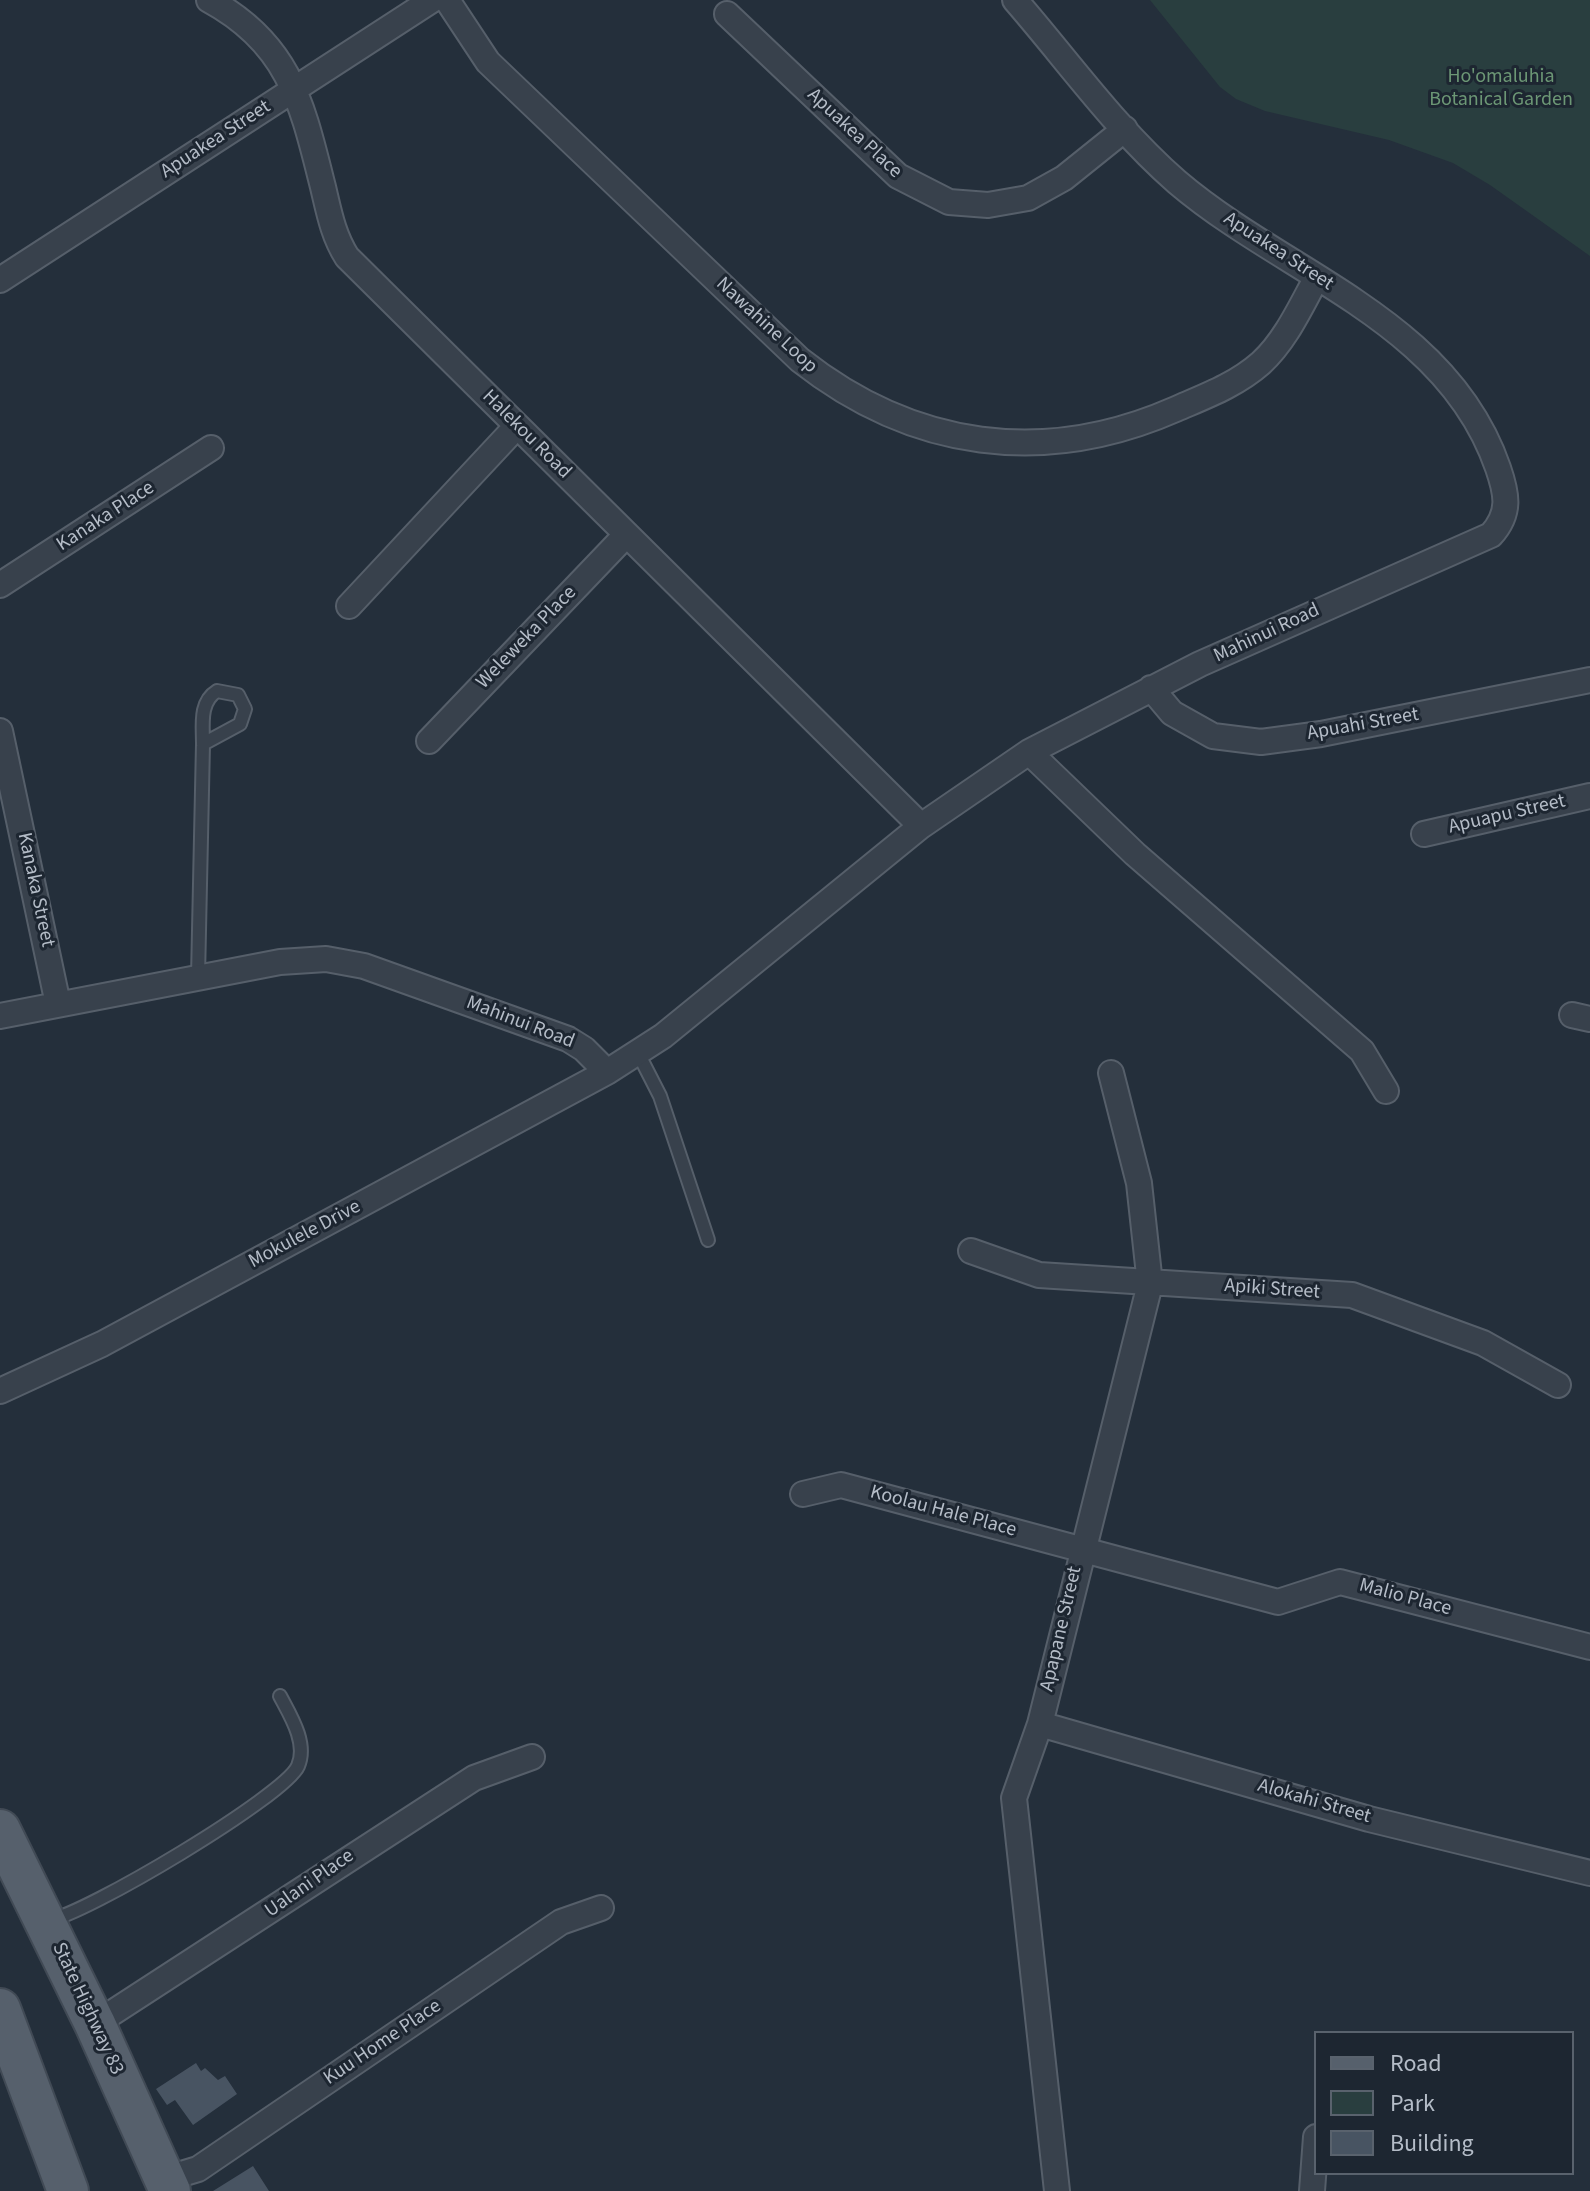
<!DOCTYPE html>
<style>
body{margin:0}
#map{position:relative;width:1590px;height:2191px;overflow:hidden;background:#242f3b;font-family:"Source Sans 3",sans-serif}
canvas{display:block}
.legend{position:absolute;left:1314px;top:2031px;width:260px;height:144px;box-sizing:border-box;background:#1d2631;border:2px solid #59626d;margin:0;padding:10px 14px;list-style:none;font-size:24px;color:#b4bcc7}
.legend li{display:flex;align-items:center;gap:16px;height:40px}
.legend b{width:40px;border:2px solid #59626d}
</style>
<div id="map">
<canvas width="1590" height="2191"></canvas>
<ul class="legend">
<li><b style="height:10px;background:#56606c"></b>Road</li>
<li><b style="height:22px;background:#293e3f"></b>Park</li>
<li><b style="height:22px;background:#485462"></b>Building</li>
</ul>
</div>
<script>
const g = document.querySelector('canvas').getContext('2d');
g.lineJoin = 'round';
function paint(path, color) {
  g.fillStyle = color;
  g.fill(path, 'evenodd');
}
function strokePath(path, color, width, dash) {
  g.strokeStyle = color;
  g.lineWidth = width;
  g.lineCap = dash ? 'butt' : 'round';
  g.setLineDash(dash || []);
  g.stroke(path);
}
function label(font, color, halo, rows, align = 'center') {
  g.font = font + ' "Source Sans 3",sans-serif';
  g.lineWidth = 6;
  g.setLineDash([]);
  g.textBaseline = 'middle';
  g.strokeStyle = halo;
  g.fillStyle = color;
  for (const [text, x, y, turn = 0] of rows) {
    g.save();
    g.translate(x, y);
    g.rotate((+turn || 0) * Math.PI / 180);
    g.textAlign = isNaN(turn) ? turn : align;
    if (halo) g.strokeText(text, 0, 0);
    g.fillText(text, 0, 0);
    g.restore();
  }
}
const green = new Path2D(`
 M 1150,0 L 1590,0 L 1590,256 L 1490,185 L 1453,163 L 1389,140 L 1265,111 L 1236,99 L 1220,87 Z`);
const building = new Path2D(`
 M 196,2063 L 201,2071 L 205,2068 L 218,2080 L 225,2076 L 237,2094 L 193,2125 L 175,2100 L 167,2105 L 156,2089 Z
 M 253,2166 L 269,2191 L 213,2191 Z`);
const service = new Path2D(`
 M 198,977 L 203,744 C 203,725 199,702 217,691 L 238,695 L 245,709 L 240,724 L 203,744
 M 638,1053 L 660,1096 L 708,1240
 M 49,1920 C 83,1916 285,1796 298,1766 C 308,1743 290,1715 280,1696`);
const minor = new Path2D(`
 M 209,0 C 290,44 302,104 323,187 C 329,212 333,235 347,257 L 921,826
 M 447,0 L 488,62 L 800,360 C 913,449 1044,467 1176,409 C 1206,396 1236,385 1261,363 C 1286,340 1301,306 1317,277
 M 727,14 L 898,176 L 949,202 L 988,205 L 1028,198 L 1064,178 L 1125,129
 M 0,280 L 432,0
 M 0,585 L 211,448
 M 349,606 L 517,426
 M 1151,688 L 1172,713 L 1213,736 L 1261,742 L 1321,734 L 1590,680
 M 0,731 L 58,1004
 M 429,741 L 626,535
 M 1029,752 L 1135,854 L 1362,1051 L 1386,1091
 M 1424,834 L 1590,796
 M 1572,1015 L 1590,1019
 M 0,1016 L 280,962 L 326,959 L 364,966 L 568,1039 L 584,1049 L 607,1072 L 663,1036 L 921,826 L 1029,752 L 1200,664 L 1491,535 C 1511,513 1507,494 1498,468 C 1447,320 1286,275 1177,182 C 1116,129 1068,61 1015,0
 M 971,1251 L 1039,1275 L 1352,1295 L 1483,1343 L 1558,1385
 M 0,1391 L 102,1344 L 607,1072
 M 803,1494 L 841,1485 L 1278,1602 L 1340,1582 L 1590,1647
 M 1040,1724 L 1369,1819 L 1590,1873
 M 95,2024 L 474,1778 L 532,1757
 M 165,2179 L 198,2169 L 561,1922 L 601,1908
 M 1057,2191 L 1014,1798 L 1040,1724 L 1150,1284 L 1139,1183 L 1111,1073
 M 1312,2191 L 1316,2137`);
const primary = new Path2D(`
 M 0,1830 L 95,2024 L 170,2191
 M 0,2009 L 68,2191`);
const parkNames = [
 ["Ho'omaluhia",1501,78],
 ["Botanical Garden",1501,101]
];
const streetNames = [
 ["Apuakea Place",854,134,43],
 ["Apuakea Street",216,140,-33],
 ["Apuakea Street",1278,252,33],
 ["Nawahine Loop",766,326,43],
 ["Halekou Road",526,435,45],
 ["Kanaka Place",106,517,-33],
 ["Mahinui Road",1267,634,-25],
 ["Weleweka Place",527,638,-46],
 ["Apuahi Street",1363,725,-10],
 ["Apuapu Street",1507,815,-13],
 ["Kanaka Street",35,890,78],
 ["Mahinui Road",520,1023,21],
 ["Mokulele Drive",305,1235,-28],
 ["Apiki Street",1272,1290,4],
 ["Koolau Hale Place",943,1512,15],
 ["Malio Place",1405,1598,15],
 ["Apapane Street",1062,1629,-77],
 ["Alokahi Street",1314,1802,16],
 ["Ualani Place",310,1884,-35],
 ["State Highway 83",87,2009,65],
 ["Kuu Home Place",383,2043,-34]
];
paint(green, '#293e3f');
paint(building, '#485462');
strokePath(service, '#565f6a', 16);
strokePath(minor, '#565f6a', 28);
strokePath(primary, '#414a55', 44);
strokePath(service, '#38414c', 12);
strokePath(minor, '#38414c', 24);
strokePath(primary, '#56606c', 40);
label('20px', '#6c9775', '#1d2631', parkNames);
label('20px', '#b4bcc7', '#1d2631', streetNames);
</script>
